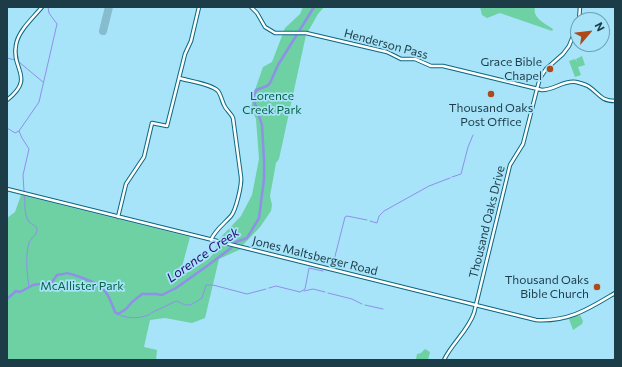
<!DOCTYPE html>
<style>
body{margin:0}
#map{position:relative;width:622px;height:367px;overflow:hidden;background:#a7e3f9;font-family:Commissioner,sans-serif}
canvas{display:block}
.frame{position:absolute;inset:0;border:8px solid #1c3c47;pointer-events:none}
.north{position:absolute;left:570px;top:12px;width:40px;height:40px;box-sizing:border-box;background:#a7e3f9;border:1px solid #6fa0b2;border-radius:50%;rotate:62deg;font-size:11px;font-weight:700;line-height:16px;text-align:center;color:#1c3c47}
.north::after{content:'';display:block;margin:auto;width:14px;height:18px;background:#ae491a;clip-path:polygon(50% 0,100% 100%,50% 72%,0 100%)}
</style>
<div id="map">
<canvas width="622" height="367"></canvas>
<div class="frame"></div>
<div class="north">N</div>
</div>
<script>
const g = document.querySelector('canvas').getContext('2d');
g.lineJoin = 'round';
function paint(path, color) {
  g.fillStyle = color;
  g.fill(path, 'evenodd');
}
function strokePath(path, color, width, dash) {
  g.strokeStyle = color;
  g.lineWidth = width;
  g.lineCap = dash ? 'butt' : 'round';
  g.setLineDash(dash || []);
  g.stroke(path);
}
function label(font, color, halo, rows, align = 'center') {
  g.font = font + ' Commissioner,sans-serif';
  g.lineWidth = 3.5;
  g.setLineDash([]);
  g.textBaseline = 'middle';
  g.strokeStyle = halo;
  g.fillStyle = color;
  for (const [text, x, y, turn = 0] of rows) {
    g.save();
    g.translate(x, y);
    g.rotate((+turn || 0) * Math.PI / 180);
    g.textAlign = isNaN(turn) ? turn : align;
    if (halo) g.strokeText(text, 0, 0);
    g.fillText(text, 0, 0);
    g.restore();
  }
}
const green = new Path2D(`
 M 303,7 L 324,7 L 318,14 L 306,35 L 279,159 L 276,163 L 270,196 L 272,205 L 271,211 L 260,227 L 243,245 L 219,239 L 241,216 L 252,195 L 259,159 L 256,119 L 251,107 L 255,90 L 263,67 L 272,62 L 285,28 L 300,14 Z
 M 480,7 L 535,7 C 532,18 546,24 553,29 L 552,31 L 500,13 L 487,18 L 482,15 Z
 M 582,56 L 585,65 L 578,67 L 581,75 L 575,77 L 569,61 L 575,59 L 577,62 L 576,59 Z
 M 21,195 L 190,237 L 179,278 L 207,260 L 213,254 L 217,243 L 241,249 L 219,259 L 205,318 L 192,323 L 165,318 L 150,320 L 144,347 L 157,350 L 156,360 L 7,360 L 7,218 L 15,212 Z
 M 580,315 L 583,321 L 582,324 L 573,330 L 569,319 Z
 M 425,349 L 430,352 L 428,360 L 416,359 L 417,354 L 421,353 Z`);
const stream = new Path2D(`
 M 7,58 L 15,60
 M 19,62 L 43,82
 M 7,128 L 15,133 L 19,131 L 39,102 L 57,24 L 49,13 L 48,7
 M 19,131 L 22,138 L 29,149 L 23,175 L 24,191
 M 452,177 L 461,174 L 468,147 L 473,135
 M 24,195 C 26,204 23,213 29,222 C 32,225 37,225 37,230 C 37,235 30,238 29,243 C 25,258 27,272 29,287
 M 370,221 L 377,223 L 379,216 L 384,211 L 429,186 L 450,178
 M 332,268 L 345,217 L 347,216 L 367,220
 M 269,288 L 276,286 L 300,292 L 305,289 L 309,268 L 323,271
 M 304,291 L 313,289 L 325,292
 M 328,293 L 352,299 L 362,304
 M 365,305 L 383,309
 M 151,313 L 174,302 L 177,301 C 189,308 191,305 202,298 L 206,285 L 213,285 L 247,294 L 266,289
 M 118,314 C 126,319 142,319 150,314`);
const river = new Path2D(`
 M 66,273 C 72,274 78,276 85,279 C 105,286 108,293 115,312 L 118,314 L 126,309 L 132,302 L 142,294 L 155,294
 M 156,294 L 162,295 L 176,288 L 207,266 L 231,248 L 236,242 L 247,238 L 259,218 L 264,179 L 264,161 L 262,125 L 255,104 L 254,96 L 256,90 L 267,86 L 270,83 L 278,65 L 314,7
 M 7,299 L 16,291 L 20,292 L 33,285 L 52,282 L 57,275 L 64,274
 M 614,360 L 615,359`);
const runway = new Path2D(`
 M 103,31 L 109,7`);
const secondary = new Path2D(`
 M 251,7 L 257,13 L 265,27 L 275,33 L 306,33 L 387,52 L 401,59 L 415,59 L 431,66 L 443,66 L 542,90 C 555,90 563,80 576,82 C 580,83 584,84 588,86 C 599,93 600,101 615,101
 M 579,20 L 580,7
 M 179,78 C 188,81 212,84 218,91 C 221,95 222,101 224,105 C 226,110 231,113 233,118 L 241,177 C 242,185 236,210 231,216 C 224,224 215,230 211,240
 M 7,100 C 36,77 11,70 16,45 C 18,31 33,18 42,7
 M 7,189 L 536,320 C 569,322 588,309 615,293
 M 118,217 L 126,184 L 144,157 L 152,123 L 167,126 L 185,54 L 191,41 L 199,7
 M 444,360 C 452,343 468,331 474,313 L 510,165 L 523,144 L 537,89 L 540,78 L 546,69 L 563,54 L 569,46 L 578,24`);
const markers = [
 [550,69,4,"#ae491a"],
 [491,94,4,"#ae491a"],
 [597,287,4,"#ae491a"]
];
const streetNames = [
 ["Henderson Pass",386,44,15],
 ["Thousand Oaks Drive",487,222,-76],
 ["Jones Maltsberger Road",315,256,14]
];
const poiNames = [
 ["Grace Bible",542,62],
 ["Chapel",542,76],
 ["Thousand Oaks",491,108,"center"],
 ["Post Office",491,122,"center"],
 ["Thousand Oaks",589,280],
 ["Bible Church",589,294]
];
const parkNames = [
 ["Lorence",272,96],
 ["Creek Park",272,110],
 ["McAllister Park",82,286]
];
const waterNames = [
 ["Lorence Creek",203,255,-35]
];
paint(green, '#6dd1a3');
strokePath(stream, '#8f90e8', 1);
strokePath(river, '#8f90e8', 2.5);
strokePath(runway, '#86bcce', 8);
strokePath(secondary, '#0b677f', 4.5);
strokePath(secondary, '#fff', 2.5);
for (const [x, y, r, color] of markers) {
  const dot = new Path2D();
  dot.arc(x, y, r, 0, 2 * Math.PI);
  g.fillStyle = color;
  g.fill(dot);
  strokePath(dot, '#a7e3f9', 1.5);
}
label('12px', '#1c3c47', '#a7e3f9', streetNames);
label('12px', '#1c3c47', '#a7e3f9', poiNames, 'right');
label('12px', '#056444', '#a7e3f9', parkNames);
label('italic 13px', '#270975', '#a7e3f9', waterNames);
</script>
